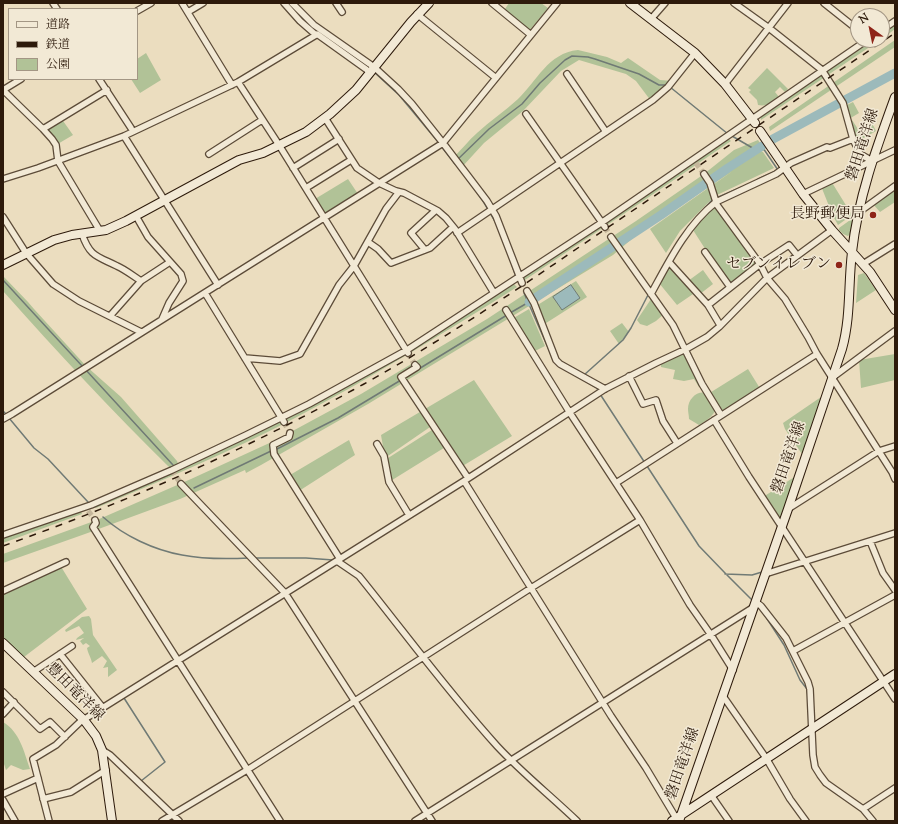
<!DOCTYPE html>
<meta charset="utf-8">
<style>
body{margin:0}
#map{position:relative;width:898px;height:824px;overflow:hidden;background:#ebddbf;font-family:"Sorts Mill Goudy","Noto Serif JP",serif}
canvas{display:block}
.frame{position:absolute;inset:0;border:4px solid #2d1a0b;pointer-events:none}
.legend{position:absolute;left:8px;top:8px;width:130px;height:72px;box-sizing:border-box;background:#f2e9d5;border:1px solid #a39684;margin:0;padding:5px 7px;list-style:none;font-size:12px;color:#2d1a0b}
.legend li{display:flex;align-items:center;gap:8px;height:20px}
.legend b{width:20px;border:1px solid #a39684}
.north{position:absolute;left:850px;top:8px;width:40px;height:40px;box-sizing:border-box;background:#f2e9d5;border:1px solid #a39684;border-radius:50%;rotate:327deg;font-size:11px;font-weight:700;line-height:16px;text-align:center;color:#2d1a0b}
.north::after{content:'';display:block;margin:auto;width:14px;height:18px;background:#8f2418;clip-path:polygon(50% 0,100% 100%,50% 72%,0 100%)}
</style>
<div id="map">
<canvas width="898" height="824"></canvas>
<div class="frame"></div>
<ul class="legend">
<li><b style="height:5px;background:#f2e9d5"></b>道路</li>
<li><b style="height:5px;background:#2d1a0b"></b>鉄道</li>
<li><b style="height:11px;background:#b1c297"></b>公園</li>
</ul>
<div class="north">N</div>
</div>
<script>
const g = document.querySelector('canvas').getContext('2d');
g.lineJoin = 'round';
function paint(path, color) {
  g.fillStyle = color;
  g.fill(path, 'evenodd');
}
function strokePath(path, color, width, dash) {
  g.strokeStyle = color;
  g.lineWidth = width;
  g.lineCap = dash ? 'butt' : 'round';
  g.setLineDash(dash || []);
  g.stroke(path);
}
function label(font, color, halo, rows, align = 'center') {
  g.font = font + ' "Sorts Mill Goudy","Noto Serif JP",serif';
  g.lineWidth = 3;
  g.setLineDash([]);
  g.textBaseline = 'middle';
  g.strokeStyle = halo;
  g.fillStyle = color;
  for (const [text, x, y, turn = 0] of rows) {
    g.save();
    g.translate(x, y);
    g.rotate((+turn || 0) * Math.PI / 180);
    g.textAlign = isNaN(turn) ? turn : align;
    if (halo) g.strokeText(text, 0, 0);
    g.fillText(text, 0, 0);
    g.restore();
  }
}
const green = new Path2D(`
 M 509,3 L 541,3 L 548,8 L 529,31 L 503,12 Z
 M 895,21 L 895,29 L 882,39 L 882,30 Z
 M 867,40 L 880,40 L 761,120 L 760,115 Z
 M 895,40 L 895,47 L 770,131 L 769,127 Z
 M 578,50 L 607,57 L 621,63 L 628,58 L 660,80 L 673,81 L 651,101 L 636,81 L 626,74 L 579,60 L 561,71 L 523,111 L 484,143 L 462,167 L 454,157 C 462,149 469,140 477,133 C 490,121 505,111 518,99 C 537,81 548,53 578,50 Z
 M 146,53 L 161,80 L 140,93 L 131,79 L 137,79 L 137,59 Z
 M 767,68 L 788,89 L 785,92 L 780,87 L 775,92 L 779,97 C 772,102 767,107 758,105 L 757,100 L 749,92 L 751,90 L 748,88 Z
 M 853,102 L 859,113 L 849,119 L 845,106 Z
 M 61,118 L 73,135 L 56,145 L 43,129 Z
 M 852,120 L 858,129 L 872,123 L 876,131 L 857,142 L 854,138 L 850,121 Z
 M 728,138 L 731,141 L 643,201 L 522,282 L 520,276 Z
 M 758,140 L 765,150 L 761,152 L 763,152 L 774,168 L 717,195 L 714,184 L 733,171 L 640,232 L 613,255 L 368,404 L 261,465 L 246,473 L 245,470 L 180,499 L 85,534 L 3,563 L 3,554 L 97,520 L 191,479 L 276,440 L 361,394 L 487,319 L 636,221 L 704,174 L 734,150 Z
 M 348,179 L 358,194 L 322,215 L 315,199 Z
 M 831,181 L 852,215 L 838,225 L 833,216 L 821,186 Z
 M 711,186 L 714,197 L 680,231 L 666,253 L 650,229 Z
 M 895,187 L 895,202 L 880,212 L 872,203 Z
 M 714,203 L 759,262 L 729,286 L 693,230 L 708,208 Z
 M 853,218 C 854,225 854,232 848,236 L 843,234 L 839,230 L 839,228 Z
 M 670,263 L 696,292 L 677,305 L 659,283 Z
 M 703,270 L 713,284 L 700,294 L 688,281 Z
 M 864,273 L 876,290 L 856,303 L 858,275 Z
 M 3,276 L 28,302 L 34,309 L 86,366 L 121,397 L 177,461 L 179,466 L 213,451 L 406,351 L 512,282 L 517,287 C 444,333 371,378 295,418 C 230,452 163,480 96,508 L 92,505 L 171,469 C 113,412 57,352 3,291 Z
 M 576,281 L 587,297 L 543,325 L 536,306 Z
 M 651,299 L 661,307 L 665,313 L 656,321 L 647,326 L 640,324 L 637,320 Z
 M 529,309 L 545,346 L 533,352 L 512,319 Z
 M 622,323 L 629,332 L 619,344 L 610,331 Z
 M 683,354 L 691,360 L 702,384 L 699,387 L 694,379 L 684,381 L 673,379 L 675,370 L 661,367 L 661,363 Z
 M 895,354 L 895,380 L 861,388 L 859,360 Z
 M 748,369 L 761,390 L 721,415 L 716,408 C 714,416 706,421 699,425 L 689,419 C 689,416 688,412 688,409 C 688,398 699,389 708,394 Z
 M 474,380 L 512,436 L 461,467 L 447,446 L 389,482 L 385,460 L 435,428 L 433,425 L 385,458 L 381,435 Z
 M 821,397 L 802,454 L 785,429 L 783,423 Z
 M 349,440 L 355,455 L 299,491 L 290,475 Z
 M 796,476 L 781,521 L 763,497 Z
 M 80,510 L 82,514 L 3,543 L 3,535 Z
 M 60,565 L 87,609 L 20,660 L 3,643 L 3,593 Z
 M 89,616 L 91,619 L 93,635 L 117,670 L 108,677 L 108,667 L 103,668 L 107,661 L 102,656 L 92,663 C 91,657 88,654 87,648 L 90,646 L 86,643 L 83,645 L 80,641 L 84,638 L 76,640 L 77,638 L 84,633 L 79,626 L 66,632 L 65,630 L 82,617 Z
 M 3,722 C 20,732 24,752 30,769 L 23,770 L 11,765 L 6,770 L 3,761 Z`);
const water = new Path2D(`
 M 571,285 L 580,298 L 562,310 L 553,297 Z`);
const stream = new Path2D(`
 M 291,7 L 318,32
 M 336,44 L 351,54
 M 357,58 L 368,67
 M 374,72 L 399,95 L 439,143
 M 670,87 L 728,134
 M 732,136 L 756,150 L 763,148 L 778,170 L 758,179
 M 441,146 L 455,164
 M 454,163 L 489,129 L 522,104 L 540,83 L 565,60 L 572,56 L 588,57 L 595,59 L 639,74 L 659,85 L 667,85
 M 471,184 L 483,201 L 496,223
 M 716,198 L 742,187
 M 705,208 L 713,199
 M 677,243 L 682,236
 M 509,256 L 516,277
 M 3,280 L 83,367
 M 524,293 L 553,359
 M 510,313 L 529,302
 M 85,369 L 173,465
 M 573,374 L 597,388 L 598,391
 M 584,375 L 623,340 L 631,328 L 649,293
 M 404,378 L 507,315
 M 600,394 L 645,463
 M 3,411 L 7,415
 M 9,418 L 34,448 L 48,459 L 88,502
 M 275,450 L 338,418 L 401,380
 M 647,466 L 699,546 L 725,573 L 751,599
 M 194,488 L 271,451
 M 103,517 C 124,536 154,550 182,555 C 202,559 229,559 249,558
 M 255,558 L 306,558 L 333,560
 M 725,574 L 752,575 L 762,572
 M 762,611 L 784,645 L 800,680 L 807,689 L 808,697
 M 398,621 L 425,655
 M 427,658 L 471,712
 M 124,698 L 165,762 L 141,781
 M 530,774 L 581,821
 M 826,786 L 838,795`);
const river = new Path2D(`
 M 773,139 L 895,73
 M 529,302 L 661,215 L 728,168 L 762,146`);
const streetTunnel = new Path2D(`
 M 696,163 L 704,174
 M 605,227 L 611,237
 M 408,353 L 415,365
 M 284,422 L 290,433
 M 172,470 L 181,484
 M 88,511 L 95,520`);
const street = new Path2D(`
 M 53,3 L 57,9
 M 182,3 L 232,85
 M 284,3 L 300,21 L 316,35 L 317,34 L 370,72
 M 292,3 L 314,25 L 374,67 L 398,89 L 412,104 L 443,143 L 487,201 L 496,216 L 522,283
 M 336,3 L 342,12
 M 492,3 L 531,35
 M 734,3 L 769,28 L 822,70 L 843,103 L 853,139 L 860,154 L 872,161
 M 824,3 L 858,30
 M 137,11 L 151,3
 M 188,12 L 203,3
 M 417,14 L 496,78
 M 651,19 L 665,3
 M 882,30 L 895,21
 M 567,74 L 606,132
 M 99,79 L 131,128
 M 238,82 L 279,145 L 408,353
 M 725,84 L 788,3
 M 3,90 L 43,129 L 52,139 L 56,145 L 58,161 L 100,231
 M 3,90 L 21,79
 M 526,114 L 605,227
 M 325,118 L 357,168 L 379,183 L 396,191 L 404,193 L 438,211 L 446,218 L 455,229 L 494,293
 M 43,129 L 107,90
 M 124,136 L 218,285
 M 209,154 L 262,120
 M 293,168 L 339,139
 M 704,174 L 710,183 L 717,205 L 760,264 L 767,278 L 785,299 L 808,337 L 817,354 L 892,472 L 895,479
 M 3,179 L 38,168 L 124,136 L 238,82 L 316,35
 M 306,188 L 351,160
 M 803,194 L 895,150
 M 859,212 L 895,186
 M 136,216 L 148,237 L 181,274 L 183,281 L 169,303 L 162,319
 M 3,217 L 26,253 L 53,284 L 79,301 L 141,332
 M 457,233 L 653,100 L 668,87 L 695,53
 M 82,234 C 90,257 97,256 117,266 C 126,270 133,276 141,281
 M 611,237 L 673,325 L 702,384 L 721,415
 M 368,242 L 378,249 L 391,263 L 430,248 L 453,227
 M 425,250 L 411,233 L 436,210
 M 705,252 L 730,287
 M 669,262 L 708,305 L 720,325
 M 863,264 L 895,244
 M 527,291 L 534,303 L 556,360 L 560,364 L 605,389
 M 205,293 L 284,422
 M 651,294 C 669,261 686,226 716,202 L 776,174 L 791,163 L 827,147 L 830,148 L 853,139
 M 708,305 L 760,264 L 789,245 L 797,255
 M 506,310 L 570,413 L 640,520 L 690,605 L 711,635 L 733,670
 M 110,316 L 141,281 L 170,262
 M 245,358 L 280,361 L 300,354 L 339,285 L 354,266 L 386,209 L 399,192
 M 415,365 L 417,367 L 401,377 L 468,478
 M 629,376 L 643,404 L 656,400 L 663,421 L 677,443
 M 833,377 L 895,331
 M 3,419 L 12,414 L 443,143 L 557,3
 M 714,420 L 749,477 L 895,699
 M 290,433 L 289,437 L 273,445 L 274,454 L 340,559
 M 377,444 L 384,456 L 389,482 L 409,515
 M 464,481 L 611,716 L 646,768 L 676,818
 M 616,483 L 817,354
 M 181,484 L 285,593 L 432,821
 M 788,509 L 879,451 L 895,446
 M 95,520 L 96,523 L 93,527 L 280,821
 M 3,535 L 91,505 L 172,470 L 246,435 L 309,404 L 407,350 L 601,223 L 867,40
 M 870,541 L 883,573 L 895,590
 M 337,561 L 359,576 C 405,633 448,692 497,746 C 522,773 551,796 577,821
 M 765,574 L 895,533
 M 3,591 L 66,562
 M 756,602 L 761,606 L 786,638 L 808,682 L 810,689 L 813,755 L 815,767 L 820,775 L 826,783 L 863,809 L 873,821
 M 793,651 L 895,595
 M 60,654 L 103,708
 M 33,672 L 72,646
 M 3,692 L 40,729 L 50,722 L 65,737
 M 723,696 L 766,758 L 790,799 L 806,821
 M 3,714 L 14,702
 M 102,750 L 110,755 L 179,821
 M 3,794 L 38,778
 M 711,795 L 729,821
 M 43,799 L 71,792 L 106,770
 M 3,800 L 15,821
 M 863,809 L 895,788
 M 49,821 L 33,759 L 56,745 L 80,722 L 464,481 L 605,389 L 656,363 L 686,349 L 707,337 L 719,327 L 767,278 L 832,230
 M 162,821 L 247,770 L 531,588 L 640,520
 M 415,821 L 754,607`);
const secondary = new Path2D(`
 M 630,3 L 695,53 L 725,84 L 755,123
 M 760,131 L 803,194 L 832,230 L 870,272 L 895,310
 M 3,265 L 54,240 L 72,235 L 106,230 L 126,221 L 239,160 L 263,153 L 306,132 L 330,114 L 356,90 L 411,22 L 429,3
 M 3,643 L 84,720 L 96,736 L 102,750 L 112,821
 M 672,821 L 895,674
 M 679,821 L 788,509 L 842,349 C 851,317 848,285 852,252 C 858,198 876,149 895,97`);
const rail = new Path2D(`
 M 3,546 C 124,503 241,452 353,390 C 441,342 524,285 607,228 C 703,163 799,98 895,33`);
const markers = [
 [873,215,4,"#8f2418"],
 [839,265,4,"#8f2418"]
];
const streetNames = [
 ["磐田竜洋線",864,145,-72],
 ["磐田竜洋線",790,458,-71],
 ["豊田竜洋線",74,693,45],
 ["磐田竜洋線",684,764,-71]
];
const poiNames = [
 ["長野郵便局",865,215],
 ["セブンイレブン",831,265]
];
paint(green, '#b1c297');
paint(water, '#9cbabb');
strokePath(water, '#707a75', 1);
strokePath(stream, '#707a75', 1.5);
strokePath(river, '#9cbabb', 9);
strokePath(streetTunnel, '#c5b69b', 5.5, [5.5, 3]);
strokePath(street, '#5c4b38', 8);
strokePath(secondary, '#2d1a0b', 10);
strokePath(street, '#f2e9d5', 5.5);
strokePath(secondary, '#f2e9d5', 8);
strokePath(rail, '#2d1a0b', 1.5, [7, 7]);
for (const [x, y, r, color] of markers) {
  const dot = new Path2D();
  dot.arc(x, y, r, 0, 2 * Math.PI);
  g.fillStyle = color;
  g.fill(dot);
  strokePath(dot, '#f2e9d5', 1.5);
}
label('15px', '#2d1a0b', '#f2e9d5', streetNames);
label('15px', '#2d1a0b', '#f2e9d5', poiNames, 'right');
</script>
